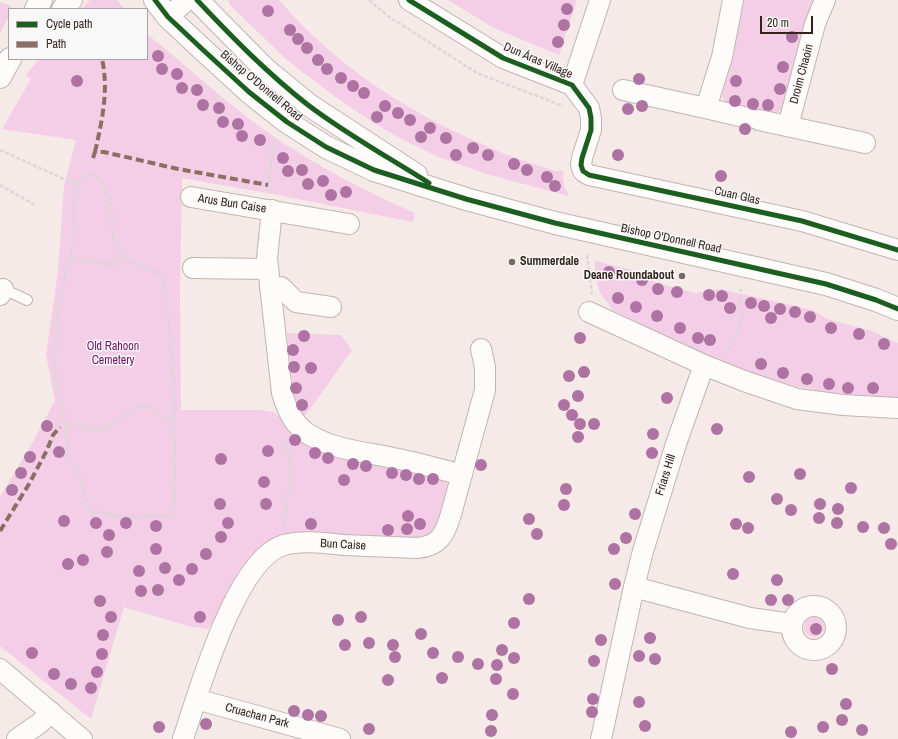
<!DOCTYPE html>
<meta charset="utf-8">
<style>
body{margin:0}
#map{position:relative;width:898px;height:739px;overflow:hidden;background:#f5eae7;font-family:"Archivo Narrow",sans-serif}
canvas{display:block}
.legend{position:absolute;left:8px;top:8px;width:140px;height:52px;box-sizing:border-box;background:#f8f8f8;border:1px solid #aaa2a0;margin:0;padding:5px 7px;list-style:none;font-size:12px;color:#34221d}
.legend li{display:flex;align-items:center;gap:8px;height:20px}
.legend b{width:20px;border:1px solid #aaa2a0}
.scale{position:absolute;left:760px;top:16px;width:53px;height:18px;box-sizing:border-box;border:2px solid #34221d;border-top:0;padding-left:5px;font-size:12px;line-height:14px;white-space:nowrap;color:#34221d;-webkit-text-stroke:3px #f8f8f8;paint-order:stroke}
</style>
<div id="map">
<canvas width="898" height="739"></canvas>
<ul class="legend">
<li><b style="height:5px;background:#1b5e20"></b>Cycle path</li>
<li><b style="height:5px;background:#8d6e63"></b>Path</li>
</ul>
<div class="scale">20 m</div>
</div>
<script>
const g = document.querySelector('canvas').getContext('2d');
g.lineJoin = 'round';
function paint(path, color) {
  g.fillStyle = color;
  g.fill(path, 'evenodd');
}
function strokePath(path, color, width, dash) {
  g.strokeStyle = color;
  g.lineWidth = width;
  g.lineCap = dash ? 'butt' : 'round';
  g.setLineDash(dash || []);
  g.stroke(path);
}
function label(font, color, halo, rows, align = 'center') {
  g.font = font + ' "Archivo Narrow",sans-serif';
  g.lineWidth = 3;
  g.setLineDash([]);
  g.textBaseline = 'middle';
  g.strokeStyle = halo;
  g.fillStyle = color;
  for (const [text, x, y, turn = 0] of rows) {
    g.save();
    g.translate(x, y);
    g.rotate((+turn || 0) * Math.PI / 180);
    g.textAlign = isNaN(turn) ? turn : align;
    if (halo) g.strokeText(text, 0, 0);
    g.fillText(text, 0, 0);
    g.restore();
  }
}
const green = new Path2D(`
 M 90,0 L 117,0 L 125,9 L 82,9 Z
 M 228,0 L 279,0 C 331,60 392,102 464,136 C 476,141 488,147 500,152 C 518,159 536,165 555,171 L 563,171 L 564,187 L 569,196 L 486,174 L 439,157 L 401,139 L 374,123 L 337,98 L 287,60 L 230,5 Z
 M 448,0 L 577,0 L 559,55 L 494,28 Z
 M 743,0 L 820,0 L 783,108 L 777,113 L 768,113 L 732,106 L 725,102 L 721,94 Z
 M 0,2 L 10,5 L 12,9 L 9,9 L 9,16 L 0,33 Z
 M 147,34 C 188,67 227,104 270,134 C 315,165 364,191 415,213 L 413,222 L 273,194 L 182,178 L 180,293 L 181,410 L 261,410 L 273,412 L 285,420 L 446,480 L 449,487 L 442,519 L 430,535 L 419,540 L 279,538 L 268,542 L 259,551 L 218,615 L 208,629 L 188,626 L 124,607 L 91,719 L 0,646 L 0,497 L 33,442 L 55,400 L 46,355 L 58,271 L 64,186 L 76,140 L 2,129 L 31,79 L 26,75 L 39,59 L 147,59 Z
 M 595,261 L 640,272 L 656,283 L 696,293 L 720,289 L 813,310 L 827,319 L 872,331 L 898,343 L 898,398 L 890,398 L 835,394 L 781,383 L 736,368 L 658,333 L 613,310 L 600,293 L 595,275 Z
 M 287,333 L 341,335 L 352,350 L 305,416 L 298,406 L 294,393 Z
 M804 627a10 10 0 1 1 20 0a10 10 0 1 1-20 0Z`);
const path = new Path2D(`
 M 369,0 L 388,16 L 477,73 L 563,106
 M 0,150 L 64,179 L 77,182
 M 90,174 C 106,181 111,199 112,216 C 112,224 111,232 114,240 C 119,251 126,259 137,265 C 147,269 158,269 163,280 L 169,321 L 174,391 L 173,420 L 175,441 L 174,511 L 168,516 L 142,517 L 125,517 L 98,512 L 91,512 L 85,497 L 80,477 L 68,456 L 63,408 L 58,388 L 55,366 L 57,320 L 61,296 L 74,239 L 75,200 L 77,182 Z
 M 0,185 L 35,205
 M 268,191 L 273,145 L 277,138
 M 587,255 L 592,294
 M 69,258 L 112,265 L 126,257
 M 725,354 C 730,346 740,331 741,322 C 742,311 739,300 741,289
 M 65,427 C 76,426 86,425 96,432 L 103,430 L 139,406 L 145,405 C 154,410 162,419 173,420
 M 285,525 C 287,499 293,466 286,441`);
const lane = new Path2D(`
 M 3,289 L 27,300`);
const street = new Path2D(`
 M 409,0 L 503,58 L 572,85 L 589,108 L 591,118 L 591,130 L 582,158 L 581,165 L 583,171 L 589,175 L 802,221 L 898,250
 M 168,17 L 187,0
 M 572,85 L 600,0
 M 623,90 L 701,107 L 748,118
 M 706,108 L 722,57 L 733,0
 M 759,120 L 865,143
 M 788,126 L 815,24 L 825,0
 M 191,197 L 349,224
 M 272,210 L 267,258 L 282,393 C 287,410 294,426 310,435 C 334,450 366,452 393,458 C 417,462 439,469 462,475
 M 193,268 L 268,269
 M 270,287 L 281,287 L 296,302 L 331,307
 M 0,295 L 3,289
 M 589,312 L 704,365 L 744,381 L 797,399 L 843,405 L 898,408
 M 634,587 L 750,618 L 792,624
 M792 628a22 22 0 1 1 44 0a22 22 0 1 1-44 0Z
 M 0,669 L 82,739
 M 196,699 L 340,739
 M 17,739 L 40,723 L 51,712
 M 183,739 C 198,694 236,558 284,545 C 303,540 324,543 344,545 C 368,546 392,547 417,548 C 439,546 445,535 451,514 L 485,390 L 485,367 L 481,349
 M 601,739 L 634,587 L 643,551 L 676,444 L 704,365`);
const secondary = new Path2D(`
 M 155,0 L 168,17 L 201,48 L 249,92 L 287,122 L 326,147 L 374,170 L 466,199 L 555,223 L 826,284 L 876,300 L 898,309
 M 197,0 L 265,69 L 309,105 L 416,175
 M 36,9 L 41,0
 M 63,9 L 71,0
 M 0,77 L 10,59`);
const quiet = new Path2D(`
 M 95,152 C 102,121 109,90 102,59
 M 93,158 L 95,152 L 104,152 L 178,169 L 268,185
 M 0,531 L 29,484 L 47,450 L 53,435 L 60,427`);
const cycleway = new Path2D(`
 M 155,0 L 168,17 L 201,48 L 249,92 L 287,122 L 326,147 L 374,170 L 466,199 L 555,223 L 826,284 L 876,300 L 898,309
 M 197,0 C 232,37 267,73 308,105 C 346,134 388,157 429,183
 M 409,0 L 503,58 L 572,85 L 589,108 L 591,118 L 591,130 L 582,158 L 581,165 L 583,171 L 589,175 L 802,221 L 898,250`);
const trees = [
 [567,9],
 [268,11],
 [564,25],
 [290,30],
 [792,37],
 [298,39],
 [558,42],
 [307,48],
 [158,56],
 [318,60],
 [783,67],
 [162,69],
 [327,69],
 [177,74],
 [341,78],
 [639,79],
 [77,81],
 [736,81],
 [353,86],
 [182,88],
 [780,89],
 [197,90],
 [364,93],
 [735,101],
 [753,104],
 [203,105],
 [768,105],
 [385,106],
 [642,106],
 [219,108],
 [628,109],
 [398,113],
 [377,117],
 [410,120],
 [223,122],
 [238,124],
 [430,128],
 [745,129],
 [242,136],
 [421,137],
 [446,138],
 [260,140],
 [473,148],
 [456,155],
 [488,155],
 [618,155],
 [283,158],
 [514,164],
 [302,170],
 [527,170],
 [288,171],
 [721,176],
 [547,177],
 [323,181],
 [308,184],
 [555,186],
 [346,192],
 [331,195],
 [609,272],
 [642,280],
 [658,289],
 [677,292],
 [709,295],
 [722,296],
 [618,298],
 [751,303],
 [764,306],
 [636,307],
 [730,308],
 [780,309],
 [795,312],
 [657,316],
 [810,317],
 [771,318],
 [680,328],
 [831,328],
 [859,334],
 [304,336],
 [580,338],
 [698,338],
 [710,340],
 [884,344],
 [293,350],
 [761,364],
 [294,367],
 [311,368],
 [584,372],
 [783,373],
 [569,376],
 [807,379],
 [829,384],
 [296,388],
 [848,388],
 [873,388],
 [578,396],
 [667,398],
 [302,405],
 [564,405],
 [572,415],
 [580,424],
 [594,424],
 [47,426],
 [717,429],
 [653,434],
 [578,437],
 [295,440],
 [268,451],
 [59,452],
 [315,453],
 [652,453],
 [30,457],
 [328,458],
 [221,459],
 [353,464],
 [481,465],
 [366,466],
 [21,473],
 [392,473],
 [800,474],
 [406,475],
 [749,477],
 [419,479],
 [433,479],
 [344,480],
 [264,482],
 [851,488],
 [566,489],
 [12,490],
 [777,499],
 [220,504],
 [266,504],
 [820,504],
 [564,505],
 [838,509],
 [791,510],
 [635,514],
 [408,516],
 [819,518],
 [529,519],
 [64,521],
 [96,523],
 [126,523],
 [228,523],
 [837,523],
 [311,524],
 [420,524],
 [736,524],
 [156,526],
 [863,527],
 [748,528],
 [884,528],
 [407,529],
 [388,530],
 [537,534],
 [109,535],
 [221,537],
 [626,538],
 [891,544],
 [156,549],
 [614,549],
 [107,552],
 [206,554],
 [83,560],
 [68,564],
 [165,568],
 [192,569],
 [139,571],
 [733,574],
 [179,580],
 [777,580],
 [615,584],
 [158,590],
 [141,591],
 [529,599],
 [771,600],
 [788,600],
 [100,601],
 [111,617],
 [200,617],
 [361,617],
 [338,620],
 [514,623],
 [816,629],
 [421,634],
 [103,635],
 [650,638],
 [601,640],
 [369,643],
 [345,645],
 [393,645],
 [502,650],
 [32,653],
 [433,653],
 [102,654],
 [639,656],
 [395,657],
 [458,657],
 [514,658],
 [655,659],
 [594,661],
 [478,664],
 [497,665],
 [832,669],
 [97,672],
 [54,674],
 [442,678],
 [496,679],
 [388,680],
 [71,684],
 [91,688],
 [513,694],
 [593,699],
 [639,702],
 [846,704],
 [294,711],
 [592,712],
 [308,715],
 [492,715],
 [321,716],
 [842,720],
 [206,724],
 [645,726],
 [159,727],
 [823,727],
 [369,729],
 [862,730],
 [491,731],
 [791,732]
];
const markers = [
 [512,262,4,"#786864"],
 [682,276,4,"#786864"]
];
const streetNames = [
 ["Dun Áras Village",538,61,23],
 ["Droim Chaoin",802,74,-75],
 ["Bishop O'Donnell Road",261,86,40],
 ["Cuan Glas",737,196,13],
 ["Arus Bun Caise",232,204,9],
 ["Bishop O'Donnell Road",671,239,12],
 ["Friars Hill",666,475,-73],
 ["Bun Caise",343,545,3],
 ["Cruachan Park",257,716,15]
];
const poiNames = [
 ["Summerdale",520,262],
 ["Deane Roundabout",674,276,"right"]
];
const parkNames = [
 ["Old Rahoon",113,347],
 ["Cemetery",113,361]
];
paint(green, '#f3cee6');
strokePath(lane, '#c1b4b1', 12);
strokePath(street, '#c1b4b1', 22);
strokePath(secondary, '#c1b4b1', 24);
strokePath(path, '#dcd8d7', 2.5, [4, 2]);
strokePath(lane, '#fefcfb', 10);
strokePath(street, '#fefcfb', 20);
strokePath(secondary, '#fefcfb', 22);
strokePath(quiet, '#8d6e63', 4, [8, 4]);
strokePath(cycleway, '#1b5e20', 5);
g.fillStyle = '#ae73a2';
for (const [x, y] of trees) {
  g.beginPath();
  g.arc(x, y, 6, 0, 2 * Math.PI);
  g.fill();
}
for (const [x, y, r, color] of markers) {
  const dot = new Path2D();
  dot.arc(x, y, r, 0, 2 * Math.PI);
  g.fillStyle = color;
  g.fill(dot);
  strokePath(dot, '#f8f8f8', 1.5);
}
label('12px', '#34221d', '#f8f8f8', streetNames);
label('bold 12px', '#34221d', '#f8f8f8', poiNames, 'left');
label('12px', '#731169', '#f8f8f8', parkNames);
</script>
